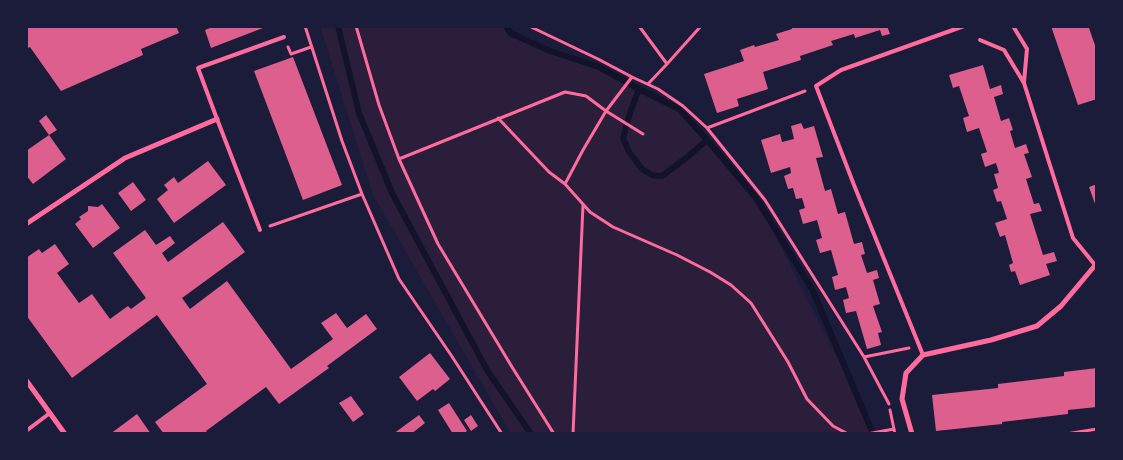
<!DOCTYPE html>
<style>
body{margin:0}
#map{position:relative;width:1123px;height:460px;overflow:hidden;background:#1b1b3a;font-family:Barlow,sans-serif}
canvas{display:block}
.frame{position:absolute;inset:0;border:28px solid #1b1b3a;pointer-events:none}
</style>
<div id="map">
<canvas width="1123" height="460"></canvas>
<div class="frame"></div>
</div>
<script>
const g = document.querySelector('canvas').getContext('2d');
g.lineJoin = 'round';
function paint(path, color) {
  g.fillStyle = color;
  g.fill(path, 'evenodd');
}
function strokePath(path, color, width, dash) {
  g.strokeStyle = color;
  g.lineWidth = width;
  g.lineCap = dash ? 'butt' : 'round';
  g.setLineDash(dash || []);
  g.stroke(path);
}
const green = new Path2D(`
 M 320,26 L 506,26 L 510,33 L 550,51 L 599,67 L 639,89 L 679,109 L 707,140 L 756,198 L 861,404 L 873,434 L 511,434 L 373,195 Z`);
const stream = new Path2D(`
 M 338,26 L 359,113 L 392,193 L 487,370 L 531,434
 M 506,26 L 510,33 L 550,51 L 599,67 L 639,89 L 679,109 L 707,140 L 756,198 L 813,291 L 873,434
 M 639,89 L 630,113 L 623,138 L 629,152 L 642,169 L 652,175 L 662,176 L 685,159 L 707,140`);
const building = new Path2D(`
 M 26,26 L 176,26 L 179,33 L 141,49 L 143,55 L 61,91 L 30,47 L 26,49 Z
 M 215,26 L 268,26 L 211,48 L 205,30 Z
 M 791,26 L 887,26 L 890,34 L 882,36 L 880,30 L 855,38 L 854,34 L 831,41 L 833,45 L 800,56 L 801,60 L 763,72 L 768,89 L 737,99 L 739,106 L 717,113 L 704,74 L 744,61 L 740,50 L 754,45 L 755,47 L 779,40 L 776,34 L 792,29 Z
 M 1051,26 L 1093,26 L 1089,28 L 1097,51 L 1097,99 L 1078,105 Z
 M 293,57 L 342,185 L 303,200 L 254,71 Z
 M 983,65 L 990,89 L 1001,85 L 1003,94 L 994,97 L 1001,121 L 1009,118 L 1013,130 L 1010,131 L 1015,148 L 1026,144 L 1029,153 L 1024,154 L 1032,177 L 1026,179 L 1034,204 L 1039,203 L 1042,211 L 1030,214 L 1043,255 L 1054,252 L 1057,261 L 1046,264 L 1050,275 L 1020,285 L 1015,271 L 1011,272 L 1009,265 L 1013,263 L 1005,235 L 1000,237 L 995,223 L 1007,219 L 1001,201 L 997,202 L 993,190 L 998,188 L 994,174 L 999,173 L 996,163 L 985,167 L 981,154 L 987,152 L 979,128 L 967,132 L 963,118 L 969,116 L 959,86 L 953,88 L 949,75 Z
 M 46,115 L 57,130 L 49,135 L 39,121 Z
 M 801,123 L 804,129 L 814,126 L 823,157 L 816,158 L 825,191 L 831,189 L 838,214 L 845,212 L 854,244 L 862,242 L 865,254 L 861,255 L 867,273 L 877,270 L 879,278 L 873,280 L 880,304 L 873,306 L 882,332 L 878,333 L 881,345 L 867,349 L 856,311 L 846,313 L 843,300 L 849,298 L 846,287 L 835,290 L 832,277 L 838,275 L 831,250 L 820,253 L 816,240 L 822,238 L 817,220 L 803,224 L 799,210 L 805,208 L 802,198 L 796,199 L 793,188 L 788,189 L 784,176 L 791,173 L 790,167 L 771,173 L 761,140 L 780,134 L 782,142 L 794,139 L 791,126 Z
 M 49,135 L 66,159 L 33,184 L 26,175 L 26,151 Z
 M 208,161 L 226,185 L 174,223 L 157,199 L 168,190 L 164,185 L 174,177 L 178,183 Z
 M 133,182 L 146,200 L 131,211 L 118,193 Z
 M 1097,184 L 1097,203 L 1095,204 L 1089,187 Z
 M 102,204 L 120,228 L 93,248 L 75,224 L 81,219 L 79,217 L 88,211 L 88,206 L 98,207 Z
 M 223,222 L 245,252 L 182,298 L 190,309 L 227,281 L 291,369 L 333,339 L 321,323 L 336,313 L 347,328 L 366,314 L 377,329 L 327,366 L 329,368 L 279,404 L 266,387 L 206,431 L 208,434 L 164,434 L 155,422 L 207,384 L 157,315 L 72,378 L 26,315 L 26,258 L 39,249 L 42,253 L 55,244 L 69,264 L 57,273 L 79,303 L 92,294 L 110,319 L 128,306 L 131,309 L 146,298 L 113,253 L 145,230 L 156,245 L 170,236 L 175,243 L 162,253 L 168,262 Z
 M 430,353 L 450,379 L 435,391 L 433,389 L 417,401 L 399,377 Z
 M 1097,368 L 1097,407 L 1068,410 L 1068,414 L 1002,422 L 1002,424 L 936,431 L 932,395 L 998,388 L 998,384 L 1064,376 L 1064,372 Z
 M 351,396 L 364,414 L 353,422 L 339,403 Z
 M 449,403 L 467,431 L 463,434 L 453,434 L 438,410 Z
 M 137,414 L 151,434 L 110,434 Z
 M 419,415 L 425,423 L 411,434 L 393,434 Z
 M 471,415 L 478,426 L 471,431 L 464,420 Z`);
const path = new Path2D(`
 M 305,26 L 342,141 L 362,194 L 399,279 L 451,355 L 502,434
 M 356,26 L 379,105 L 399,159 L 438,244 L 512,367 L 554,434
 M 529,26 L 598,59 L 632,77 L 658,89 L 683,106 L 707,128 L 765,200 L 864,357 L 889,404
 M 639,26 L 667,64 L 648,84
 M 288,47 L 291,54 L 311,47
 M 667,64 L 701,26
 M 498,118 L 549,172 L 565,184 L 590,212 L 613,227 L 677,255 L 710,272 L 731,285 L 751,303 L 788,362 L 807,399 L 833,426 L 848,434
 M 707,128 L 805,91
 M 399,159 L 565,92 L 586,96 L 606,111 L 643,134
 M 565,184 L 583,150 L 606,111 L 632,77
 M 270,226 L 362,194
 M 864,357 L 909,348
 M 890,410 L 895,434
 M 573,434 L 583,205
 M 867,434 L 894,429
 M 1066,434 L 1097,429`);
const service = new Path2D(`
 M 1013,26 L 1027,49 L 1024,82
 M 980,40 L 1004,50 L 1024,83 L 1073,238 L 1095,265
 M 260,230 L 217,119 L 198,68 L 284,37
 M 923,355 L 854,185 L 816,86 L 841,70 L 964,26
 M 26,431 L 50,413`);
const minor = new Path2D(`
 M 26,224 L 125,158 L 217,119
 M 26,380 L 65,434
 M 912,434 L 902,399 L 906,373 L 923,355 L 991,340 L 1037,326 L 1061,306 L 1097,263`);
paint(green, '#2a1e3b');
strokePath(stream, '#12122b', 6);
paint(building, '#dd5f8e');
strokePath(path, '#ff6b9d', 3);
strokePath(service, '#ff6b9d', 4);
strokePath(minor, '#ff6b9d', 5);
</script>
